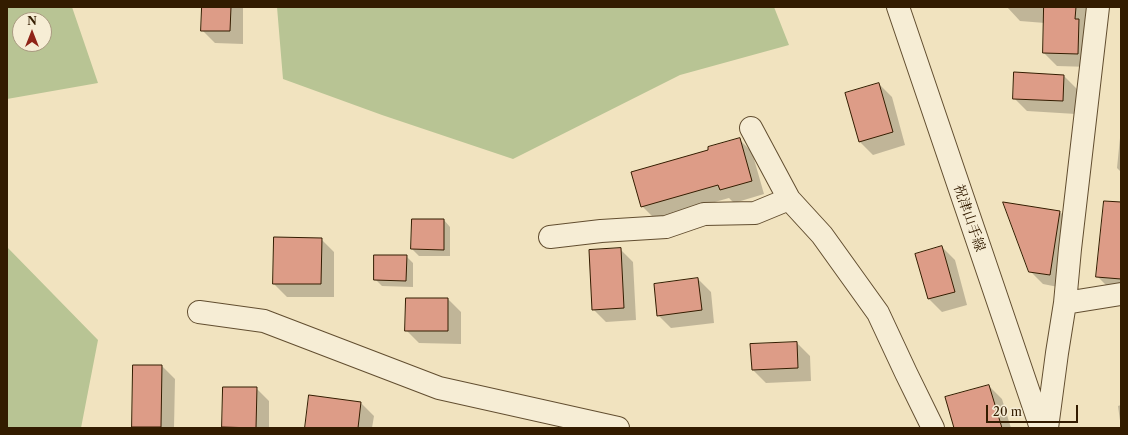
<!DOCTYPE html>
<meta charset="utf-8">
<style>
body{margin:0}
#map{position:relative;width:1128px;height:435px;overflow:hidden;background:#f1e3bf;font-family:"Libre Caslon Text",serif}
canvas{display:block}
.frame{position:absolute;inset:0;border:8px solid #331c00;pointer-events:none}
.north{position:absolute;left:12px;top:12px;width:40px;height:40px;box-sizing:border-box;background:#f6edd5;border:1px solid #a89980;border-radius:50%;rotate:0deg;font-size:11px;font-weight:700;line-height:16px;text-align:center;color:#331c00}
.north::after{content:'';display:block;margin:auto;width:14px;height:18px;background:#8f2418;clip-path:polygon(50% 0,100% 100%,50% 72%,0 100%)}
.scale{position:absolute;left:986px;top:405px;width:92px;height:18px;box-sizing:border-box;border:2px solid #331c00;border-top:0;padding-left:5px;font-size:12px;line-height:14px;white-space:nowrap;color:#331c00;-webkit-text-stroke:3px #f6edd5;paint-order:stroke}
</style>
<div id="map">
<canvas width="1128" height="435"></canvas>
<div class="frame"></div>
<div class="north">N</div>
<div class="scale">20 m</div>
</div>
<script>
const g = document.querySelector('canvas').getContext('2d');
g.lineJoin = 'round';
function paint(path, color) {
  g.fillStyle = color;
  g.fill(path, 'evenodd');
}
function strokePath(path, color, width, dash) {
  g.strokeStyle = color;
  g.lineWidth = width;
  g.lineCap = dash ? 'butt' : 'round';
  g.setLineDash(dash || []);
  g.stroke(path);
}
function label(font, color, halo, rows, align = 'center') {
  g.font = font + ' "Libre Caslon Text","Noto Serif JP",serif';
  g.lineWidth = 4;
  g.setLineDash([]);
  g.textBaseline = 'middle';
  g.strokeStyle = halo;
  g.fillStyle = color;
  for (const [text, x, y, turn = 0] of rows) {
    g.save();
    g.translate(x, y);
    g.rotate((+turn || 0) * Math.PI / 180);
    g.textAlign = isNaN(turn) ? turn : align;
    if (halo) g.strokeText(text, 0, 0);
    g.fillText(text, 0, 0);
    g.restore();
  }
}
const green = new Path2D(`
 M 7,7 L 72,7 L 98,83 L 7,99 ZM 20,20 L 44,20 L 44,44 L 20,44 Z
 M 277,7 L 774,7 L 789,45 L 680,75 L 513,159 L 382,115 L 283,79 Z
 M 7,247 L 98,340 L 81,428 L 7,428 Z`);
const shadow = new Path2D(`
 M 203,7 L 243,7 L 243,44 L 215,43 L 202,30 Z
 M 1007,7 L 1089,7 L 1090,67 L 1057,66 L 1044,53 L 1045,23 L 1020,21 Z
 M 1064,76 L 1077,89 L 1076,114 L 1027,111 L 1014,98 Z
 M 879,84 L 892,97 L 905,145 L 873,155 L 860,142 Z
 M 1121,128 L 1121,172 L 1117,168 Z
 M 739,139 L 752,152 L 764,194 L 734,203 L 729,198 L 655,219 L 642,206 L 710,151 Z
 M 1060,212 L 1073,225 L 1063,288 L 1043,284 L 1030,271 Z
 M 444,220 L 450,227 L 450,256 L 419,256 L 412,249 Z
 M 321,239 L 334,252 L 334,297 L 287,297 L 274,284 Z
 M 1121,244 L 1121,290 L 1110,289 L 1097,276 Z
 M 942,247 L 955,260 L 967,305 L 942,312 L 929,299 L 916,254 Z
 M 620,249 L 633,262 L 636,320 L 606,322 L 593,309 Z
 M 406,256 L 413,263 L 413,287 L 382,286 L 375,279 Z
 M 698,279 L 711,292 L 714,323 L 671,328 L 658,315 Z
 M 407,299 L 448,299 L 461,312 L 461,344 L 419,343 L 406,330 Z
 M 797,343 L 810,356 L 811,381 L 766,383 L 753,370 Z
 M 162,366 L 175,379 L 174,428 L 135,428 L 133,426 Z
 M 989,386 L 1002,399 L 1011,428 L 955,428 Z
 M 256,388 L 269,401 L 269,428 L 225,428 L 223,427 Z
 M 361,403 L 374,416 L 372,428 L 306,428 Z
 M 1121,405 L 1121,428 L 1118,406 Z`);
const building = new Path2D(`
 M 202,7 L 231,7 L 230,31 L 201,31 Z
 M 1044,7 L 1076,7 L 1075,19 L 1079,19 L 1078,54 L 1043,53 Z
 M 1014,72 L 1064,75 L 1063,101 L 1013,99 Z
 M 879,83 L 893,132 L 859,142 L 845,93 Z
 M 740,138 L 752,181 L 720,190 L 718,185 L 641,207 L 631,172 L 708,150 L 708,147 Z
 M 1104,201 L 1121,202 L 1121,279 L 1096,277 Z
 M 1003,202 L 1060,211 L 1050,275 L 1029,272 Z
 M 412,219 L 444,219 L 444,250 L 411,249 Z
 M 274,237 L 322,238 L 321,284 L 273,284 Z
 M 942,246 L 955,292 L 928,299 L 915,254 Z
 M 621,248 L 624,308 L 592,310 L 589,250 Z
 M 374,255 L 407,255 L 406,281 L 374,280 Z
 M 698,278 L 702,310 L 657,316 L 654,284 Z
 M 406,298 L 448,298 L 448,331 L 405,331 Z
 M 797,342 L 798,368 L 752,370 L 750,344 Z
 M 133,365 L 162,365 L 161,427 L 132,427 Z
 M 989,385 L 1002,428 L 954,428 L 945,397 Z
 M 223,387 L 257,387 L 256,428 L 222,427 Z
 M 309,395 L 361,402 L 358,428 L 305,428 Z`);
const minor = new Path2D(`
 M 898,7 L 1041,428
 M 751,128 L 789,199 L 822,235 L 878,313 L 906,373 L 933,428
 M 550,237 L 601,231 L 666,227 L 704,214 L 755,213 L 789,199
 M 1065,303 L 1121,294
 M 199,312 L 264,321 L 439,388 L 618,428
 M 1047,428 L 1057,353 L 1065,303 L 1070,249 L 1098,7`);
const streetNames = [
 ["祝津山手線",969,218,71]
];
paint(green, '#b8c494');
paint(shadow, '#0003');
paint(building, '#dd9c87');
strokePath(building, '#331c00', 1);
strokePath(minor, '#624e30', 24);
strokePath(minor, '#f6edd5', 22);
label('14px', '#331c00', '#f6edd5', streetNames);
</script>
